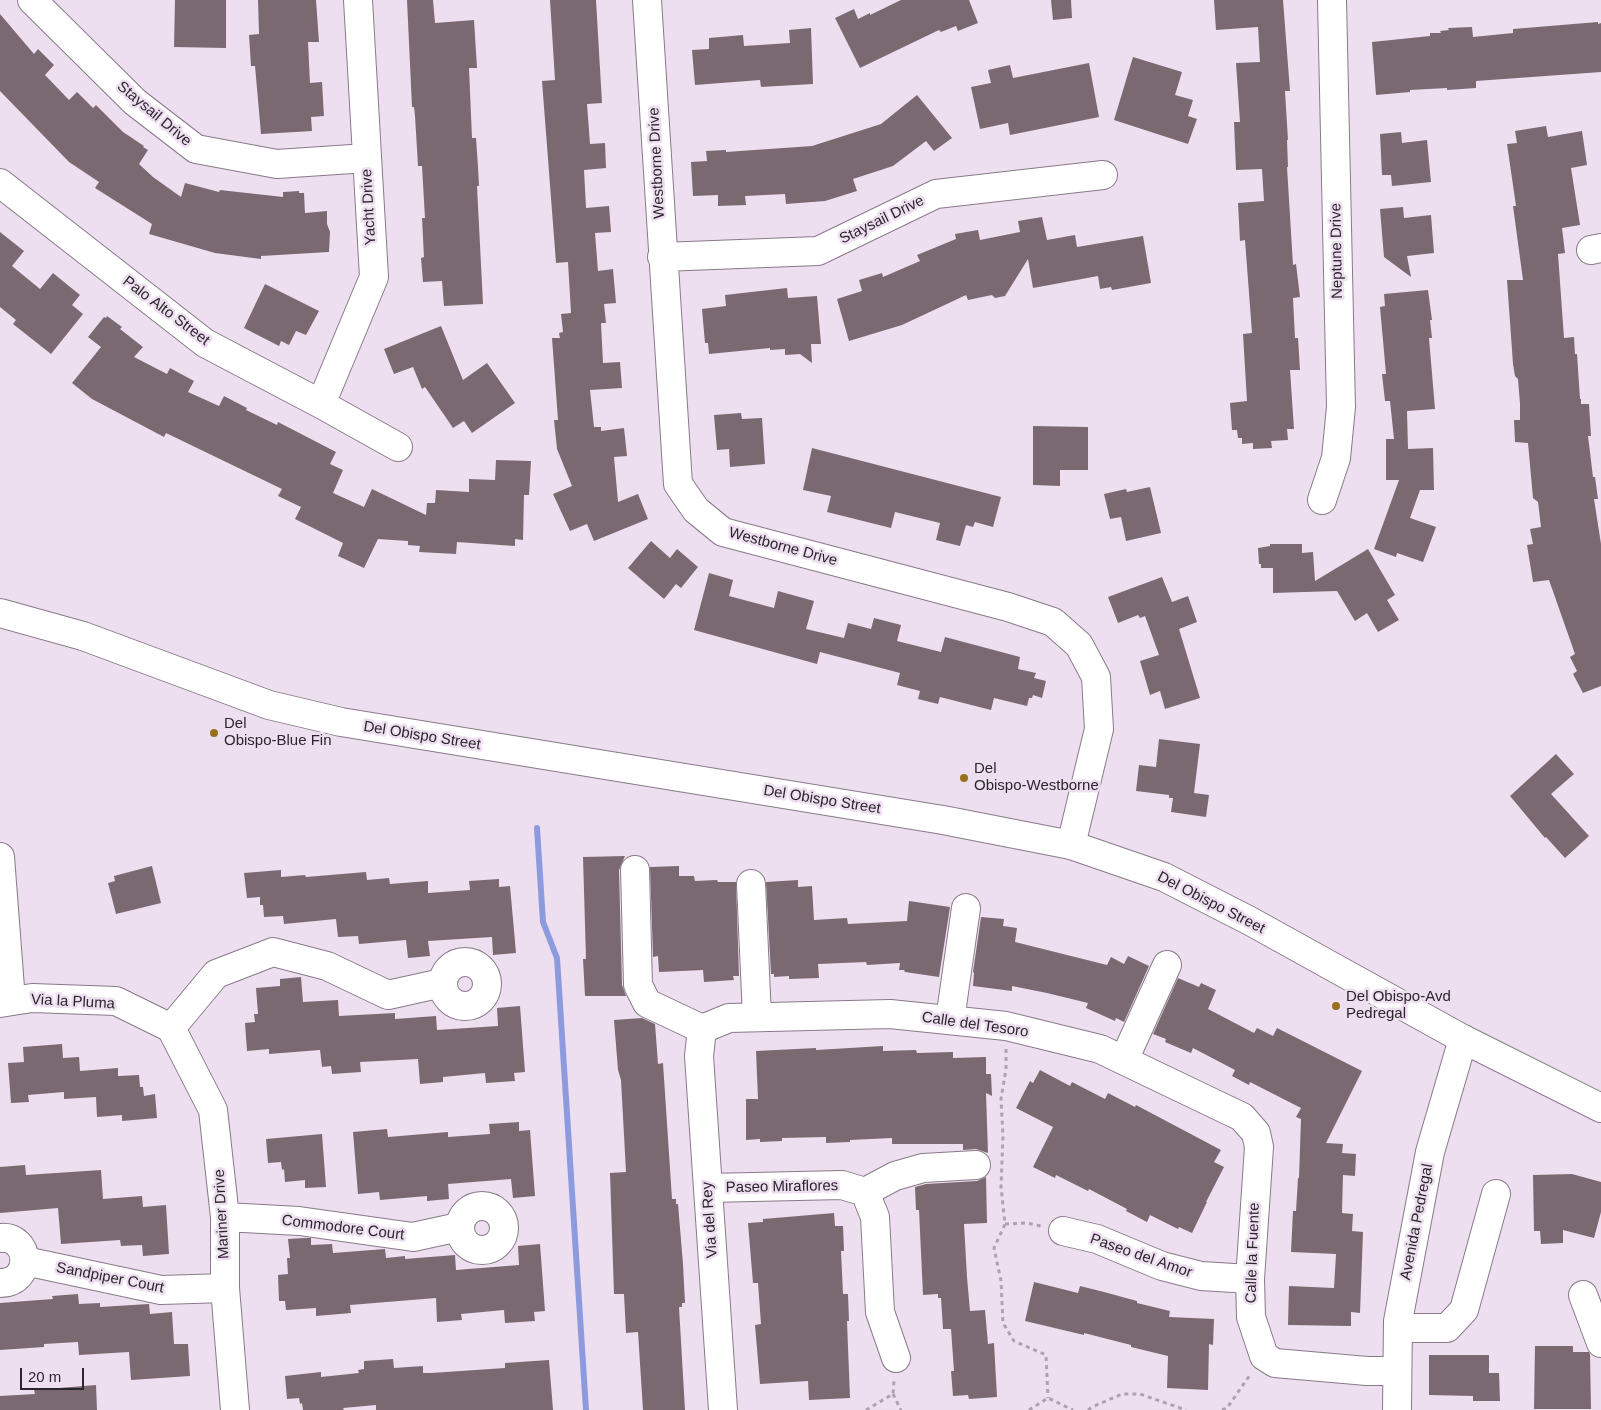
<!DOCTYPE html>
<style>
body{margin:0}
#map{position:relative;width:1601px;height:1410px;overflow:hidden;background:#eedff0;font-family:Helvetica,sans-serif}
canvas{display:block}
.scale{position:absolute;left:20px;top:1368px;width:64px;height:22px;box-sizing:border-box;border:2px solid #2b262c;border-top:0;padding-left:6px;font-size:15px;line-height:18px;white-space:nowrap;color:#2b262c;-webkit-text-stroke:4px #eedff0;paint-order:stroke}
</style>
<div id="map">
<canvas width="1601" height="1410"></canvas>
<div class="scale">20 m</div>
</div>
<script>
const g = document.querySelector('canvas').getContext('2d');
g.lineJoin = 'round';
function strokePath(path, color, width, dash) {
  g.strokeStyle = color;
  g.lineWidth = width;
  g.lineCap = dash ? 'butt' : 'round';
  g.setLineDash(dash || []);
  g.stroke(path);
}
function paint(path, color) {
  g.fillStyle = color;
  g.fill(path, 'evenodd');
}
function label(font, color, halo, rows, align = 'center') {
  g.font = font + ' Helvetica,sans-serif';
  g.lineWidth = 5;
  g.setLineDash([]);
  g.textBaseline = 'middle';
  g.strokeStyle = halo;
  g.fillStyle = color;
  for (const [text, x, y, turn = 0] of rows) {
    g.save();
    g.translate(x, y);
    g.rotate((+turn || 0) * Math.PI / 180);
    g.textAlign = isNaN(turn) ? turn : align;
    if (halo) g.strokeText(text, 0, 0);
    g.fillText(text, 0, 0);
    g.restore();
  }
}
const stream = new Path2D(`
 M 537,828 L 543,922 L 557,958 L 586,1410`);
const building = new Path2D(`
 M 175,0 L 226,0 L 226,48 L 174,47 Z
 M 258,0 L 316,0 L 319,42 L 308,42 L 310,83 L 322,82 L 324,116 L 311,117 L 312,131 L 261,134 L 255,66 L 251,66 L 249,35 L 259,34 Z
 M 407,0 L 433,0 L 435,23 L 474,20 L 477,68 L 469,68 L 472,138 L 476,138 L 478,167 L 479,186 L 477,186 L 483,304 L 444,306 L 442,281 L 423,282 L 421,258 L 424,257 L 422,218 L 425,218 L 422,166 L 418,166 L 415,116 L 414,107 L 412,107 Z
 M 550,0 L 596,0 L 602,103 L 587,104 L 590,144 L 605,143 L 606,168 L 584,170 L 586,208 L 609,206 L 611,232 L 595,233 L 598,271 L 613,269 L 616,303 L 604,304 L 606,323 L 601,323 L 603,363 L 620,362 L 622,388 L 590,390 L 594,427 L 601,427 L 601,431 L 624,428 L 627,456 L 614,457 L 618,502 L 638,494 L 648,519 L 594,541 L 587,524 L 570,531 L 553,494 L 572,486 L 557,449 L 554,420 L 558,420 L 552,338 L 560,338 L 559,333 L 563,332 L 561,314 L 571,313 L 568,262 L 556,263 L 542,81 L 555,80 Z
 M 901,0 L 969,0 L 978,23 L 958,31 L 956,26 L 941,32 L 939,30 L 860,68 L 835,18 L 854,9 L 858,19 L 870,13 L 870,15 Z
 M 1051,0 L 1071,0 L 1072,18 L 1053,20 Z
 M 1214,0 L 1283,0 L 1290,91 L 1285,91 L 1288,140 L 1287,140 L 1288,167 L 1287,167 L 1293,265 L 1296,264 L 1300,297 L 1293,298 L 1295,338 L 1298,338 L 1300,370 L 1290,370 L 1294,429 L 1287,429 L 1288,440 L 1271,441 L 1272,448 L 1253,449 L 1253,443 L 1242,444 L 1242,438 L 1238,438 L 1237,430 L 1232,430 L 1230,403 L 1247,401 L 1243,334 L 1252,333 L 1245,240 L 1240,241 L 1238,203 L 1264,201 L 1262,169 L 1236,170 L 1234,122 L 1240,122 L 1236,63 L 1260,62 L 1258,27 L 1216,30 Z
 M 0,14 L 34,54 L 38,49 L 54,65 L 45,75 L 69,100 L 77,92 L 93,108 L 96,105 L 123,132 L 144,146 L 143,147 L 148,150 L 139,164 L 153,177 L 181,197 L 185,183 L 219,192 L 220,190 L 283,197 L 283,192 L 299,191 L 299,193 L 304,193 L 305,213 L 327,211 L 327,224 L 330,232 L 329,252 L 261,256 L 261,259 L 215,253 L 149,234 L 152,224 L 95,188 L 99,182 L 69,162 L 0,91 Z
 M 1598,22 L 1598,24 L 1601,23 L 1601,72 L 1476,81 L 1476,88 L 1447,90 L 1447,88 L 1410,90 L 1410,92 L 1376,95 L 1372,42 L 1430,36 L 1430,33 L 1441,33 L 1440,31 L 1449,30 L 1448,28 L 1472,27 L 1473,37 L 1513,33 L 1513,29 Z
 M 811,28 L 813,84 L 761,87 L 760,80 L 695,85 L 692,50 L 709,49 L 709,38 L 743,35 L 744,46 L 790,43 L 789,30 Z
 M 1133,57 L 1182,72 L 1175,95 L 1193,100 L 1188,116 L 1197,119 L 1188,144 L 1114,120 Z
 M 1089,63 L 1099,117 L 1010,135 L 1008,123 L 980,129 L 971,87 L 991,83 L 988,70 L 1010,65 L 1013,78 Z
 M 917,95 L 952,138 L 934,151 L 926,141 L 893,166 L 853,179 L 857,191 L 825,201 L 786,204 L 785,194 L 745,196 L 746,205 L 718,206 L 718,195 L 693,196 L 691,162 L 707,161 L 706,151 L 726,150 L 726,152 L 812,146 L 881,124 Z
 M 1546,126 L 1548,137 L 1582,131 L 1587,165 L 1571,168 L 1580,225 L 1562,228 L 1565,253 L 1558,254 L 1564,338 L 1574,337 L 1575,354 L 1577,354 L 1580,399 L 1581,399 L 1581,404 L 1589,404 L 1591,436 L 1588,436 L 1593,477 L 1595,477 L 1598,499 L 1594,499 L 1601,544 L 1601,686 L 1583,693 L 1573,674 L 1577,671 L 1570,657 L 1575,654 L 1549,580 L 1533,582 L 1527,545 L 1533,544 L 1530,529 L 1541,527 L 1538,502 L 1533,498 L 1528,443 L 1515,442 L 1514,420 L 1520,420 L 1520,404 L 1518,379 L 1515,376 L 1513,364 L 1507,280 L 1523,280 L 1513,206 L 1516,206 L 1507,144 L 1517,143 L 1515,131 Z
 M 1401,132 L 1402,143 L 1427,140 L 1431,182 L 1392,186 L 1391,175 L 1382,175 L 1380,134 Z
 M 1403,207 L 1404,218 L 1431,215 L 1434,253 L 1407,256 L 1411,277 L 1384,257 L 1380,209 Z
 M 1042,217 L 1047,240 L 1075,235 L 1077,247 L 1143,236 L 1151,283 L 1112,290 L 1111,287 L 1100,289 L 1098,276 L 1033,288 L 1028,259 L 1005,296 L 995,298 L 992,295 L 968,300 L 966,295 L 902,325 L 849,341 L 837,299 L 862,291 L 859,280 L 882,273 L 883,277 L 920,261 L 917,255 L 956,239 L 955,234 L 978,230 L 980,240 L 1020,232 L 1018,221 Z
 M 0,232 L 24,251 L 12,266 L 40,289 L 53,273 L 80,295 L 72,305 L 83,314 L 51,354 L 13,324 L 16,320 L 0,307 Z
 M 265,284 L 319,311 L 306,335 L 296,331 L 289,345 L 281,341 L 279,346 L 244,328 Z
 M 787,288 L 788,298 L 817,296 L 821,344 L 811,344 L 812,363 L 800,354 L 785,355 L 785,349 L 770,350 L 770,348 L 709,354 L 708,343 L 705,343 L 702,309 L 726,306 L 725,295 Z
 M 1428,290 L 1432,320 L 1430,320 L 1432,338 L 1429,338 L 1435,409 L 1407,411 L 1408,449 L 1433,448 L 1434,490 L 1420,490 L 1410,518 L 1436,527 L 1423,562 L 1397,553 L 1396,557 L 1374,549 L 1399,480 L 1386,480 L 1386,439 L 1394,439 L 1390,401 L 1385,401 L 1382,374 L 1386,374 L 1380,307 L 1385,306 L 1384,294 Z
 M 107,316 L 122,327 L 120,329 L 143,347 L 134,357 L 167,374 L 170,368 L 194,381 L 188,392 L 219,406 L 224,396 L 247,408 L 246,410 L 277,425 L 278,422 L 336,452 L 330,464 L 343,470 L 333,493 L 364,507 L 372,489 L 426,515 L 427,503 L 435,503 L 436,490 L 469,492 L 469,479 L 495,480 L 496,460 L 531,461 L 529,495 L 524,495 L 523,540 L 515,539 L 515,546 L 457,542 L 456,554 L 419,552 L 420,546 L 408,545 L 408,541 L 378,539 L 364,568 L 338,556 L 343,543 L 295,519 L 301,507 L 278,496 L 282,489 L 166,433 L 164,437 L 92,399 L 72,383 L 101,347 L 88,337 L 104,317 L 106,318 Z
 M 441,326 L 463,380 L 487,363 L 515,403 L 472,433 L 464,421 L 453,428 L 425,387 L 422,389 L 413,367 L 394,374 L 384,349 Z
 M 741,413 L 742,419 L 762,418 L 765,464 L 730,467 L 729,449 L 717,450 L 714,415 Z
 M 1033,426 L 1088,427 L 1088,470 L 1060,470 L 1060,486 L 1033,485 Z
 M 812,448 L 1001,497 L 993,527 L 975,522 L 973,527 L 966,525 L 960,546 L 936,540 L 940,523 L 895,512 L 891,528 L 827,512 L 831,496 L 803,490 Z
 M 1150,487 L 1161,533 L 1126,541 L 1121,517 L 1110,519 L 1104,494 L 1126,489 L 1127,492 Z
 M 651,541 L 670,558 L 677,549 L 698,567 L 681,588 L 676,584 L 664,599 L 628,568 Z
 M 1270,544 L 1302,544 L 1302,553 L 1313,552 L 1315,581 L 1368,549 L 1395,595 L 1387,600 L 1399,620 L 1378,632 L 1367,613 L 1355,621 L 1337,591 L 1273,593 L 1273,568 L 1261,568 L 1261,564 L 1259,564 L 1258,548 L 1270,546 Z
 M 709,573 L 733,580 L 729,596 L 774,608 L 778,591 L 814,601 L 806,629 L 844,638 L 848,623 L 871,629 L 874,618 L 901,625 L 897,641 L 941,652 L 945,637 L 1020,657 L 1018,669 L 1036,673 L 1034,678 L 1046,681 L 1042,698 L 1033,695 L 1032,698 L 1029,698 L 1027,706 L 994,698 L 991,710 L 940,697 L 938,704 L 918,699 L 920,691 L 897,685 L 900,673 L 820,652 L 817,664 L 694,630 Z
 M 1162,577 L 1172,602 L 1188,596 L 1197,622 L 1179,629 L 1200,698 L 1165,709 L 1160,691 L 1150,695 L 1140,661 L 1159,655 L 1145,616 L 1140,618 L 1138,615 L 1118,623 L 1108,597 Z
 M 1159,739 L 1200,744 L 1194,793 L 1209,795 L 1206,817 L 1171,812 L 1173,798 L 1169,798 L 1169,795 L 1136,791 L 1139,765 L 1156,767 Z
 M 1556,754 L 1574,774 L 1551,794 L 1589,836 L 1565,858 L 1546,837 L 1545,838 L 1510,796 Z
 M 625,856 L 619,870 L 622,985 L 626,996 L 585,996 L 583,959 L 586,959 L 583,857 Z
 M 152,866 L 161,903 L 116,914 L 108,883 L 115,881 L 114,876 Z
 M 679,866 L 679,876 L 694,876 L 695,881 L 717,880 L 718,882 L 736,882 L 739,976 L 733,976 L 734,980 L 704,982 L 703,970 L 659,972 L 658,956 L 653,957 L 650,867 Z
 M 281,870 L 281,877 L 305,875 L 306,877 L 366,872 L 367,880 L 389,878 L 390,884 L 428,881 L 428,893 L 470,890 L 469,881 L 499,879 L 499,887 L 510,886 L 516,953 L 493,955 L 492,937 L 428,941 L 430,956 L 408,958 L 406,940 L 359,944 L 358,936 L 338,937 L 336,919 L 284,924 L 283,916 L 264,917 L 263,905 L 260,905 L 260,897 L 247,898 L 244,873 Z
 M 798,880 L 798,887 L 812,886 L 814,920 L 847,918 L 848,924 L 907,921 L 909,901 L 950,907 L 939,977 L 905,972 L 904,970 L 899,970 L 900,963 L 867,965 L 866,962 L 818,964 L 819,978 L 789,979 L 789,976 L 774,977 L 774,974 L 771,974 L 766,882 Z
 M 981,917 L 1004,919 L 1003,926 L 1017,928 L 1015,942 L 1107,965 L 1111,957 L 1124,964 L 1128,956 L 1149,966 L 1124,1022 L 1116,1018 L 1115,1021 L 1086,1008 L 1088,1003 L 1047,993 L 1012,986 L 1012,991 L 973,986 L 974,973 L 973,972 Z
 M 301,977 L 303,1002 L 338,1000 L 339,1016 L 395,1013 L 395,1019 L 436,1016 L 437,1030 L 498,1026 L 497,1008 L 520,1006 L 525,1072 L 514,1073 L 515,1081 L 486,1083 L 485,1073 L 443,1077 L 443,1082 L 420,1084 L 418,1059 L 360,1062 L 361,1072 L 332,1074 L 331,1066 L 322,1067 L 320,1050 L 269,1054 L 269,1049 L 247,1051 L 245,1023 L 255,1022 L 254,1014 L 258,1014 L 256,988 L 280,986 L 280,979 Z
 M 1178,978 L 1199,987 L 1201,983 L 1216,990 L 1208,1009 L 1254,1033 L 1257,1028 L 1273,1036 L 1277,1028 L 1362,1071 L 1326,1143 L 1343,1144 L 1342,1153 L 1356,1154 L 1355,1176 L 1343,1175 L 1342,1213 L 1353,1214 L 1352,1231 L 1363,1232 L 1360,1313 L 1351,1312 L 1351,1326 L 1288,1325 L 1289,1286 L 1334,1288 L 1336,1254 L 1291,1252 L 1293,1211 L 1296,1211 L 1298,1178 L 1299,1178 L 1301,1119 L 1296,1117 L 1301,1108 L 1250,1082 L 1249,1085 L 1232,1076 L 1235,1070 L 1193,1048 L 1191,1053 L 1165,1042 L 1166,1039 L 1153,1034 Z
 M 642,1018 L 655,1024 L 658,1064 L 663,1063 L 672,1199 L 676,1199 L 676,1204 L 678,1204 L 683,1264 L 685,1303 L 682,1303 L 682,1307 L 679,1307 L 685,1410 L 643,1410 L 638,1332 L 626,1333 L 624,1294 L 614,1294 L 610,1173 L 626,1172 L 621,1080 L 618,1070 L 614,1020 Z
 M 62,1044 L 63,1058 L 79,1057 L 80,1071 L 118,1068 L 118,1076 L 139,1075 L 140,1087 L 143,1087 L 144,1096 L 155,1094 L 157,1118 L 122,1121 L 122,1115 L 97,1117 L 96,1097 L 64,1099 L 64,1092 L 28,1095 L 29,1102 L 11,1103 L 8,1063 L 24,1062 L 23,1047 Z
 M 883,1046 L 883,1051 L 916,1050 L 917,1053 L 953,1052 L 953,1058 L 986,1057 L 986,1074 L 991,1074 L 992,1096 L 986,1093 L 988,1153 L 976,1149 L 963,1150 L 963,1144 L 892,1144 L 892,1138 L 850,1140 L 850,1142 L 826,1143 L 826,1137 L 782,1138 L 782,1141 L 760,1142 L 760,1139 L 746,1140 L 746,1099 L 758,1099 L 756,1051 L 816,1048 L 816,1050 Z
 M 1040,1070 L 1070,1086 L 1072,1082 L 1105,1099 L 1108,1093 L 1135,1107 L 1136,1105 L 1221,1150 L 1214,1162 L 1224,1167 L 1206,1202 L 1207,1202 L 1192,1233 L 1179,1227 L 1178,1229 L 1150,1215 L 1147,1222 L 1126,1211 L 1127,1209 L 1089,1189 L 1088,1191 L 1056,1175 L 1055,1178 L 1033,1167 L 1053,1127 L 1016,1108 L 1030,1081 L 1033,1083 Z
 M 519,1122 L 519,1131 L 530,1130 L 535,1196 L 513,1198 L 511,1179 L 448,1184 L 449,1199 L 427,1201 L 427,1196 L 380,1200 L 379,1192 L 358,1194 L 353,1132 L 387,1129 L 388,1137 L 448,1132 L 448,1137 L 490,1134 L 489,1124 Z
 M 322,1134 L 326,1187 L 305,1188 L 305,1180 L 285,1182 L 284,1169 L 282,1170 L 281,1162 L 268,1163 L 266,1139 Z
 M 25,1165 L 26,1175 L 101,1170 L 103,1199 L 142,1196 L 143,1207 L 166,1205 L 169,1254 L 143,1256 L 142,1245 L 121,1246 L 120,1240 L 61,1244 L 58,1208 L 0,1213 L 0,1167 Z
 M 1572,1174 L 1601,1182 L 1601,1212 L 1594,1238 L 1563,1230 L 1563,1243 L 1541,1244 L 1540,1231 L 1534,1231 L 1533,1175 Z
 M 986,1177 L 987,1223 L 964,1224 L 967,1277 L 970,1311 L 985,1310 L 988,1344 L 994,1343 L 997,1397 L 969,1399 L 968,1395 L 953,1396 L 951,1371 L 954,1371 L 951,1329 L 943,1329 L 941,1298 L 938,1298 L 938,1294 L 923,1295 L 919,1210 L 916,1210 L 915,1187 L 926,1184 L 977,1181 Z
 M 834,1213 L 835,1226 L 843,1226 L 844,1251 L 841,1251 L 843,1294 L 848,1294 L 849,1321 L 847,1321 L 850,1398 L 809,1400 L 808,1381 L 760,1384 L 755,1325 L 761,1324 L 758,1283 L 753,1283 L 748,1223 L 763,1222 L 763,1219 Z
 M 304,1238 L 311,1238 L 311,1245 L 332,1244 L 333,1253 L 385,1249 L 386,1258 L 405,1256 L 405,1259 L 455,1255 L 456,1270 L 519,1265 L 518,1246 L 540,1244 L 545,1311 L 534,1312 L 535,1321 L 505,1323 L 504,1310 L 461,1314 L 462,1320 L 437,1322 L 436,1298 L 350,1305 L 351,1313 L 316,1316 L 316,1308 L 286,1310 L 285,1301 L 279,1301 L 278,1275 L 288,1274 L 287,1258 L 290,1258 L 288,1239 Z
 M 1034,1282 L 1078,1293 L 1080,1286 L 1104,1292 L 1137,1301 L 1137,1303 L 1170,1311 L 1169,1317 L 1214,1319 L 1213,1345 L 1209,1344 L 1208,1390 L 1167,1388 L 1168,1356 L 1131,1347 L 1131,1345 L 1084,1333 L 1084,1335 L 1025,1321 Z
 M 78,1294 L 79,1304 L 100,1303 L 100,1307 L 149,1304 L 150,1314 L 172,1312 L 174,1344 L 188,1344 L 190,1376 L 131,1380 L 129,1352 L 79,1355 L 78,1342 L 44,1344 L 44,1347 L 0,1350 L 0,1303 L 53,1299 L 52,1296 Z
 M 1535,1346 L 1573,1346 L 1573,1352 L 1589,1352 L 1590,1354 L 1591,1409 L 1534,1409 Z
 M 1429,1355 L 1489,1355 L 1489,1373 L 1499,1373 L 1500,1401 L 1473,1401 L 1473,1396 L 1429,1395 Z
 M 393,1359 L 394,1368 L 423,1366 L 423,1373 L 431,1373 L 505,1368 L 505,1363 L 549,1360 L 553,1410 L 376,1410 L 376,1405 L 343,1408 L 344,1410 L 303,1410 L 302,1403 L 300,1404 L 299,1398 L 287,1399 L 285,1376 L 321,1372 L 321,1377 L 359,1373 L 358,1370 L 364,1369 L 364,1361 Z
 M 96,1385 L 97,1410 L 0,1410 L 0,1396 L 35,1394 L 34,1390 Z`);
const path = new Path2D(`
 M 1006,1049 L 1006,1069 L 1001,1099 L 1003,1136 L 1001,1187 L 1005,1224 L 994,1248 L 1001,1281 L 1003,1323 L 1014,1341 L 1046,1355 L 1048,1398
 M 1005,1224 L 1027,1223 L 1041,1226
 M 893,1394 L 901,1410
 M 866,1410 L 893,1394 L 894,1381
 M 1029,1410 L 1048,1398 L 1073,1410
 M 1088,1410 L 1092,1407 L 1122,1394 L 1140,1394 L 1186,1410
 M 1222,1410 L 1227,1408 L 1250,1375`);
const minor = new Path2D(`
 M 32,0 L 135,102 L 196,149 L 277,164 L 367,158
 M 647,0 L 678,484 L 696,510 L 723,532 L 1008,607 L 1053,622 L 1079,645 L 1096,677 L 1099,729 L 1071,845
 M 0,183 L 205,343 L 321,404 L 398,447
 M 1591,250 L 1601,248
 M 662,257 L 818,251 L 936,194 L 1103,175
 M 321,404 L 374,277 L 358,0
 M 1322,500 L 1336,458 L 1341,407 L 1332,0
 M 0,857 L 11,1001
 M 635,870 L 638,985 L 647,1003 L 702,1029
 M 751,884 L 757,1017
 M443 984a22 22 0 1 1 44 0a22 22 0 1 1-44 0Z
 M 0,1003 L 32,998 L 116,1001 L 171,1028
 M 950,1020 L 966,908
 M 171,1028 L 213,1110 L 225,1217 L 225,1288 L 235,1410
 M 171,1028 L 216,974 L 273,952 L 327,966 L 388,995 L 442,983
 M 702,1029 L 729,1018 L 890,1014 L 1006,1026 L 1100,1049 L 1242,1117 L 1256,1133 L 1259,1147 L 1250,1279 L 1251,1317 L 1264,1356 L 1275,1363 L 1367,1371 L 1397,1371
 M 702,1029 L 699,1056 L 723,1410
 M 1124,1060 L 1167,965
 M 708,1188 L 842,1185 L 865,1192 L 875,1217 L 880,1312 L 896,1358
 M 865,1192 L 895,1176 L 923,1168 L 976,1165
 M460 1228a22 22 0 1 1 44 0a22 22 0 1 1-44 0Z
 M 225,1217 L 299,1221 L 413,1237 L 459,1227
 M 1063,1231 L 1097,1239 L 1162,1266 L 1201,1276 L 1250,1279
 M 0,1238 C 31,1235 34,1283 0,1283
 M 25,1261 L 161,1290 L 225,1288
 M 1583,1295 L 1601,1343
 M 1398,1328 L 1447,1328 L 1464,1310 L 1496,1194
 M 1397,1410 L 1398,1321 L 1430,1152 L 1463,1039`);
const major = new Path2D(`
 M 0,613 L 83,636 L 269,705 L 341,722 L 943,820 L 1071,845 L 1164,877 L 1250,921 L 1463,1039 L 1601,1108`);
const markers = [
 [214,733,5,"#97701b"],
 [964,778,5,"#97701b"],
 [1336,1006,5,"#97701b"]
];
const streetNames = [
 ["Staysail Drive",154,114,40],
 ["Westborne Drive",657,163,-93],
 ["Yacht Drive",369,207,-93],
 ["Staysail Drive",882,220,-26],
 ["Neptune Drive",1337,251,-91],
 ["Palo Alto Street",166,311,37],
 ["Westborne Drive",783,547,15],
 ["Del Obispo Street",422,736,9],
 ["Del Obispo Street",822,800,9],
 ["Del Obispo Street",1211,903,27],
 ["Via la Pluma",73,1002,3],
 ["Calle del Tesoro",975,1025,8],
 ["Paseo Miraflores",782,1187,-1],
 ["Mariner Drive",222,1214,-93],
 ["Via del Rey",710,1220,-94],
 ["Avenida Pedregal",1417,1222,-79],
 ["Commodore Court",343,1228,7],
 ["Calle la Fuente",1253,1253,-88],
 ["Paseo del Amor",1141,1256,19],
 ["Sandpiper Court",110,1278,11]
];
const poiNames = [
 ["Del",224,724],
 ["Obispo-Blue Fin",224,741],
 ["Del",974,769],
 ["Obispo-Westborne",974,786],
 ["Del Obispo-Avd",1346,997],
 ["Pedregal",1346,1014]
];
strokePath(stream, '#8d9bde', 6);
paint(building, '#7b6972');
strokePath(minor, '#887a89', 30);
strokePath(major, '#887a89', 30);
strokePath(path, '#aea2b0', 3, [4, 4]);
strokePath(minor, '#fff', 28);
strokePath(major, '#fff', 28);
for (const [x, y, r, color] of markers) {
  const dot = new Path2D();
  dot.arc(x, y, r, 0, 2 * Math.PI);
  g.fillStyle = color;
  g.fill(dot);
  strokePath(dot, '#eedff0', 2);
}
label('15px', '#2b262c', '#eedff0', streetNames);
label('15px', '#2b262c', '#eedff0', poiNames, 'left');
</script>
